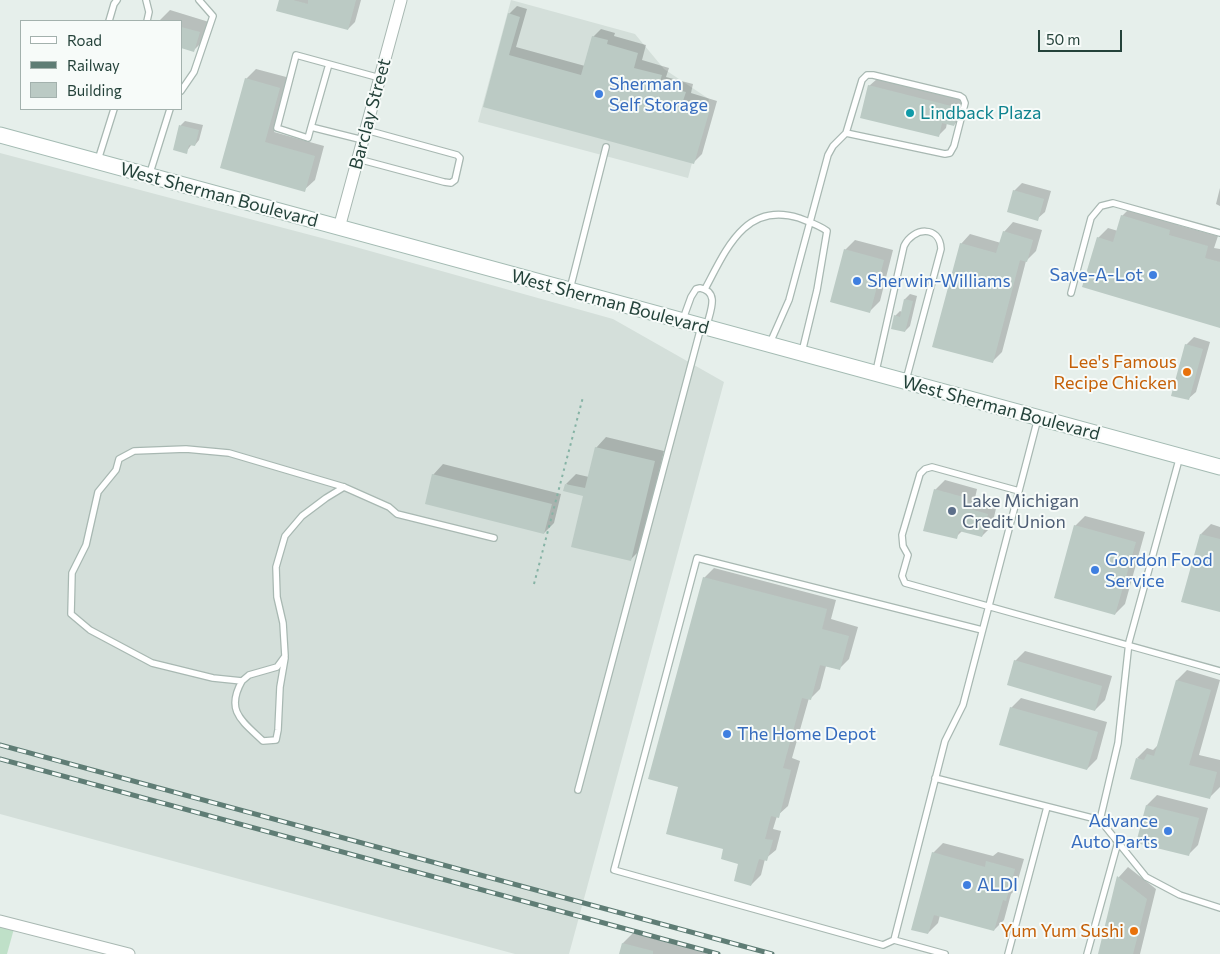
<!DOCTYPE html>
<style>
body{margin:0}
#map{position:relative;width:1220px;height:954px;overflow:hidden;background:#e6efeb;font-family:Commissioner,sans-serif}
canvas{display:block}
.legend{position:absolute;left:20px;top:20px;width:162px;height:90px;box-sizing:border-box;background:#f7fbf9;border:1px solid #a3b1ad;margin:0;padding:6px 9px;list-style:none;font-size:15px;color:#24423a}
.legend li{display:flex;align-items:center;gap:10px;height:25px}
.legend b{width:25px;border:1px solid #a3b1ad}
.scale{position:absolute;left:1038px;top:30px;width:84px;height:22px;box-sizing:border-box;border:2px solid #24423a;border-top:0;padding-left:6px;font-size:15px;line-height:18px;white-space:nowrap;color:#24423a;-webkit-text-stroke:4px #f7fbf9;paint-order:stroke}
</style>
<div id="map">
<canvas width="1220" height="954"></canvas>
<ul class="legend">
<li><b style="height:6px;background:#fff"></b>Road</li>
<li><b style="height:6px;background:#5f7d75"></b>Railway</li>
<li><b style="height:14px;background:#bbcac4"></b>Building</li>
</ul>
<div class="scale">50 m</div>
</div>
<script>
const g = document.querySelector('canvas').getContext('2d');
g.lineJoin = 'round';
function paint(path, color) {
  g.fillStyle = color;
  g.fill(path, 'evenodd');
}
function strokePath(path, color, width, dash) {
  g.strokeStyle = color;
  g.lineWidth = width;
  g.lineCap = dash ? 'butt' : 'round';
  g.setLineDash(dash || []);
  g.stroke(path);
}
function label(font, color, halo, rows, align = 'center') {
  g.font = font + ' Commissioner,sans-serif';
  g.lineWidth = 4;
  g.setLineDash([]);
  g.textBaseline = 'middle';
  g.strokeStyle = halo;
  g.fillStyle = color;
  for (const [text, x, y, turn = 0] of rows) {
    g.save();
    g.translate(x, y);
    g.rotate((+turn || 0) * Math.PI / 180);
    g.textAlign = isNaN(turn) ? turn : align;
    if (halo) g.strokeText(text, 0, 0);
    g.fillText(text, 0, 0);
    g.restore();
  }
}
const built = new Path2D(`
 M 511,0 L 635,34 L 664,69 L 709,99 L 688,178 L 478,122 Z
 M 0,153 L 352,246 L 613,319 L 724,382 L 569,954 L 515,954 L 0,814 Z`);
const green = new Path2D(`
 M 0,921 L 15,925 L 7,954 L 0,954 Z`);
const shadow = new Path2D(`
 M 280,0 L 361,0 L 355,22 L 348,29 Z
 M 517,6 L 527,9 L 516,47 L 585,66 L 593,37 L 601,29 L 615,33 L 614,36 L 646,45 L 642,60 L 669,68 L 666,77 L 693,84 L 691,93 L 717,101 L 702,154 L 694,162 L 484,106 L 509,14 Z
 M 170,10 L 209,22 L 204,40 L 194,50 L 181,46 L 181,21 L 159,21 Z
 M 256,69 L 290,78 L 274,132 L 324,146 L 315,180 L 304,190 L 221,167 L 246,79 Z
 M 877,79 L 966,100 L 961,117 L 954,125 L 947,123 L 946,128 L 939,135 L 869,86 Z
 M 185,121 L 203,125 L 199,140 L 195,145 L 192,144 L 186,152 L 174,149 L 181,125 Z
 M 1022,183 L 1051,191 L 1045,212 L 1037,219 L 1014,191 Z
 M 1220,188 L 1220,206 L 1216,204 Z
 M 1132,206 L 1179,220 L 1178,225 L 1218,236 L 1214,248 L 1220,249 L 1220,327 L 1098,238 L 1108,228 L 1118,231 L 1122,216 Z
 M 1013,222 L 1042,230 L 1036,251 L 1026,261 L 1002,352 L 992,362 L 961,244 L 970,234 L 1001,243 L 1004,232 Z
 M 855,240 L 893,250 L 880,301 L 870,311 L 845,250 Z
 M 910,294 L 917,296 L 910,326 L 905,331 L 895,316 L 900,311 L 902,312 L 905,299 Z
 M 1194,337 L 1210,342 L 1196,392 L 1188,399 L 1186,345 Z
 M 606,437 L 664,451 L 640,550 L 630,560 L 585,495 L 566,484 L 576,474 L 589,477 L 596,448 Z
 M 443,464 L 561,494 L 554,523 L 544,533 L 433,475 Z
 M 945,480 L 977,489 L 975,498 L 997,504 L 992,526 L 982,536 L 963,530 L 956,537 L 935,490 Z
 M 1085,516 L 1145,532 L 1125,604 L 1115,614 L 1075,526 Z
 M 1211,524 L 1220,527 L 1220,611 L 1201,534 Z
 M 714,568 L 836,600 L 831,619 L 858,627 L 849,659 L 839,669 L 826,666 L 820,689 L 810,699 L 809,698 L 792,758 L 800,761 L 788,806 L 777,816 L 773,829 L 781,831 L 776,850 L 765,859 L 761,875 L 751,885 L 740,863 L 725,848 L 680,786 L 704,578 Z
 M 1025,651 L 1112,676 L 1105,700 L 1095,710 L 1015,661 Z
 M 1187,670 L 1220,680 L 1199,755 L 1220,760 L 1220,787 L 1210,797 L 1137,758 L 1147,748 L 1153,750 L 1158,745 L 1177,680 Z
 M 1021,698 L 1107,722 L 1097,759 L 1087,769 L 1011,708 Z
 M 1157,795 L 1208,808 L 1198,845 L 1188,855 L 1138,842 L 1147,805 Z
 M 943,843 L 993,856 L 998,852 L 1024,859 L 1015,890 L 1011,894 L 1004,920 L 994,930 L 940,915 L 938,923 L 928,933 L 933,853 Z
 M 1128,867 L 1156,889 L 1140,954 L 1099,954 L 1119,877 Z
 M 633,933 L 709,954 L 620,954 L 623,943 Z`);
const building = new Path2D(`
 M 279,0 L 293,0 L 308,4 L 308,0 L 356,0 L 348,30 L 276,11 Z
 M 508,13 L 520,17 L 509,55 L 581,75 L 592,36 L 608,40 L 607,44 L 638,53 L 634,68 L 662,75 L 659,85 L 686,92 L 683,101 L 710,109 L 694,164 L 483,107 Z
 M 181,27 L 200,32 L 194,52 L 181,48 Z
 M 245,78 L 280,88 L 265,142 L 315,156 L 305,192 L 220,168 Z
 M 868,85 L 959,108 L 954,126 L 942,123 L 939,137 L 860,118 Z
 M 179,125 L 199,130 L 195,146 L 189,145 L 187,154 L 173,150 Z
 M 1013,190 L 1044,199 L 1038,221 L 1007,212 Z
 M 1121,215 L 1170,230 L 1169,235 L 1208,246 L 1205,258 L 1220,262 L 1220,328 L 1082,287 L 1097,237 L 1113,242 Z
 M 1003,231 L 1033,240 L 1027,262 L 1020,260 L 993,363 L 932,347 L 960,243 L 996,253 Z
 M 844,249 L 884,260 L 870,313 L 830,302 Z
 M 904,299 L 913,301 L 905,332 L 891,329 L 894,315 L 900,317 Z
 M 1185,344 L 1203,349 L 1189,400 L 1171,396 Z
 M 595,447 L 655,461 L 631,561 L 571,547 L 583,496 L 563,491 L 565,484 L 585,488 Z
 M 432,474 L 552,504 L 544,534 L 425,504 Z
 M 934,489 L 967,498 L 966,508 L 988,514 L 982,537 L 959,531 L 957,539 L 923,531 Z
 M 1074,525 L 1136,542 L 1115,615 L 1054,598 Z
 M 1200,534 L 1220,539 L 1220,612 L 1181,602 Z
 M 703,577 L 827,609 L 822,629 L 849,636 L 840,670 L 820,665 L 811,700 L 802,698 L 783,768 L 791,770 L 779,818 L 771,816 L 765,839 L 773,840 L 767,861 L 759,859 L 751,886 L 734,881 L 738,864 L 721,859 L 723,849 L 666,834 L 678,787 L 648,779 Z
 M 1014,660 L 1102,686 L 1095,711 L 1007,685 Z
 M 1176,680 L 1211,690 L 1189,765 L 1217,772 L 1210,799 L 1130,779 L 1136,758 L 1144,760 L 1147,754 L 1154,756 Z
 M 1010,707 L 1098,732 L 1087,770 L 999,745 Z
 M 1146,805 L 1199,818 L 1189,856 L 1136,843 Z
 M 932,852 L 985,867 L 986,861 L 1015,869 L 1006,901 L 1003,900 L 994,931 L 934,915 L 928,934 L 911,930 Z
 M 1117,876 L 1147,899 L 1133,954 L 1098,954 Z
 M 622,943 L 653,951 L 653,954 L 619,954 Z`);
const path = new Path2D(`
 M 534,584 L 583,397`);
const service = new Path2D(`
 M 146,0 L 149,12 L 147,21
 M 109,21 L 114,4 L 117,0
 M 181,91 L 194,72 L 213,16 L 199,0
 M 311,127 L 329,64
 M 363,140 L 311,127 L 308,138 L 277,128 L 296,55 L 380,78
 M 358,159 L 444,182 L 451,183 L 455,180 L 460,158 L 457,155 L 366,130
 M 98,160 L 114,109
 M 149,176 L 170,109
 M 570,289 L 606,147
 M 705,289 C 726,250 745,201 799,218 C 809,222 819,225 827,231 L 817,290 L 802,352
 M 1071,293 L 1091,218 L 1101,206 L 1113,203 L 1220,233
 M 683,319 L 691,297 L 696,289 L 700,288 C 720,292 710,311 707,325
 M 770,343 L 789,300 L 828,155 L 833,146 L 846,133 L 862,80 L 867,75 L 873,75 L 960,96 L 963,98 L 965,103 L 954,146 L 950,153 L 945,154 L 846,133
 M 876,371 L 904,246 C 913,227 940,225 941,249 L 906,380
 M 344,487 L 326,498 L 302,516 L 285,536 L 276,567 L 277,597 L 283,623 L 285,656 L 277,667 L 249,675 L 242,681 L 213,678 L 152,663 L 90,630 L 71,614 L 72,573 L 86,545 L 98,492 L 116,470 L 119,459 L 134,451 L 186,449 L 229,453 L 344,487 L 389,507 L 397,514 L 494,538
 M 1019,491 L 932,467 L 925,469 L 920,474 L 902,535 L 903,546 L 908,555 L 902,576 L 905,583 L 1220,671
 M 242,681 C 225,711 242,721 263,741 L 276,740 L 278,730 L 280,687 L 285,658
 M 935,778 L 1100,820 L 1146,877 L 1180,895 L 1220,908
 M 578,790 L 701,327
 M 1100,820 L 1118,743 L 1129,642 L 1180,456
 M 894,940 L 883,945 L 614,870 L 697,558 L 982,630
 M 945,954 L 894,940 L 945,741 L 963,705 L 1038,418
 M 1008,954 L 1047,807
 M 1087,954 L 1118,842`);
const minor = new Path2D(`
 M 339,228 L 401,0
 M 0,921 L 129,954`);
const secondary = new Path2D(`
 M 0,135 L 1220,467`);
const rail = new Path2D(`
 M 0,745 L 772,954
 M 0,759 L 718,954`);
const markers = [
 [599,94,5,"#3f7fe0"],
 [910,113,5,"#0f9aa8"],
 [1153,275,5,"#3f7fe0"],
 [857,281,5,"#3f7fe0"],
 [1187,372,5,"#e8710a"],
 [952,511,5,"#5c6f8a"],
 [1095,570,5,"#3f7fe0"],
 [727,734,5,"#3f7fe0"],
 [1168,831,5,"#3f7fe0"],
 [967,885,5,"#3f7fe0"],
 [1134,931,5,"#e8710a"]
];
const shopNames = [
 ["Sherman",609,84],
 ["Self Storage",609,105],
 ["Save-A-Lot",1143,275,"right"],
 ["Sherwin-Williams",867,281],
 ["Gordon Food",1105,560],
 ["Service",1105,581],
 ["The Home Depot",737,734],
 ["Advance",1158,821,"right"],
 ["Auto Parts",1158,842,"right"],
 ["ALDI",977,885]
];
const cultureNames = [
 ["Lindback Plaza",920,113]
];
const streetNames = [
 ["Barclay Street",370,114,-75],
 ["West Sherman Boulevard",219,195,15],
 ["West Sherman Boulevard",610,302,15],
 ["West Sherman Boulevard",1001,408,15]
];
const foodNames = [
 ["Lee's Famous",1177,362],
 ["Recipe Chicken",1177,383],
 ["Yum Yum Sushi",1124,931]
];
const serviceNames = [
 ["Lake Michigan",962,501],
 ["Credit Union",962,522]
];
paint(built, '#d4dfda');
paint(green, '#bfe0c8');
paint(shadow, '#0003');
paint(building, '#bbcac4');
strokePath(service, '#a8b8b2', 8);
strokePath(minor, '#a8b8b2', 13);
strokePath(secondary, '#a4bbb3', 17);
strokePath(path, '#86b3a5', 2, [2.5, 4]);
strokePath(service, '#fff', 5.5);
strokePath(minor, '#fff', 11);
strokePath(secondary, '#fff', 15);
strokePath(rail, '#5f7d75', 5);
strokePath(rail, '#f7fbf9', 3, [9]);
for (const [x, y, r, color] of markers) {
  const dot = new Path2D();
  dot.arc(x, y, r, 0, 2 * Math.PI);
  g.fillStyle = color;
  g.fill(dot);
  strokePath(dot, '#f7fbf9', 2);
}
label('18px', '#366cbe', '#f7fbf9', shopNames, 'left');
label('18px', '#0d838f', '#f7fbf9', cultureNames, 'left');
label('18px', '#24423a', '#f7fbf9', streetNames);
label('18px', '#c56008', '#f7fbf9', foodNames, 'right');
label('18px', '#4e5e75', '#f7fbf9', serviceNames, 'left');
</script>
